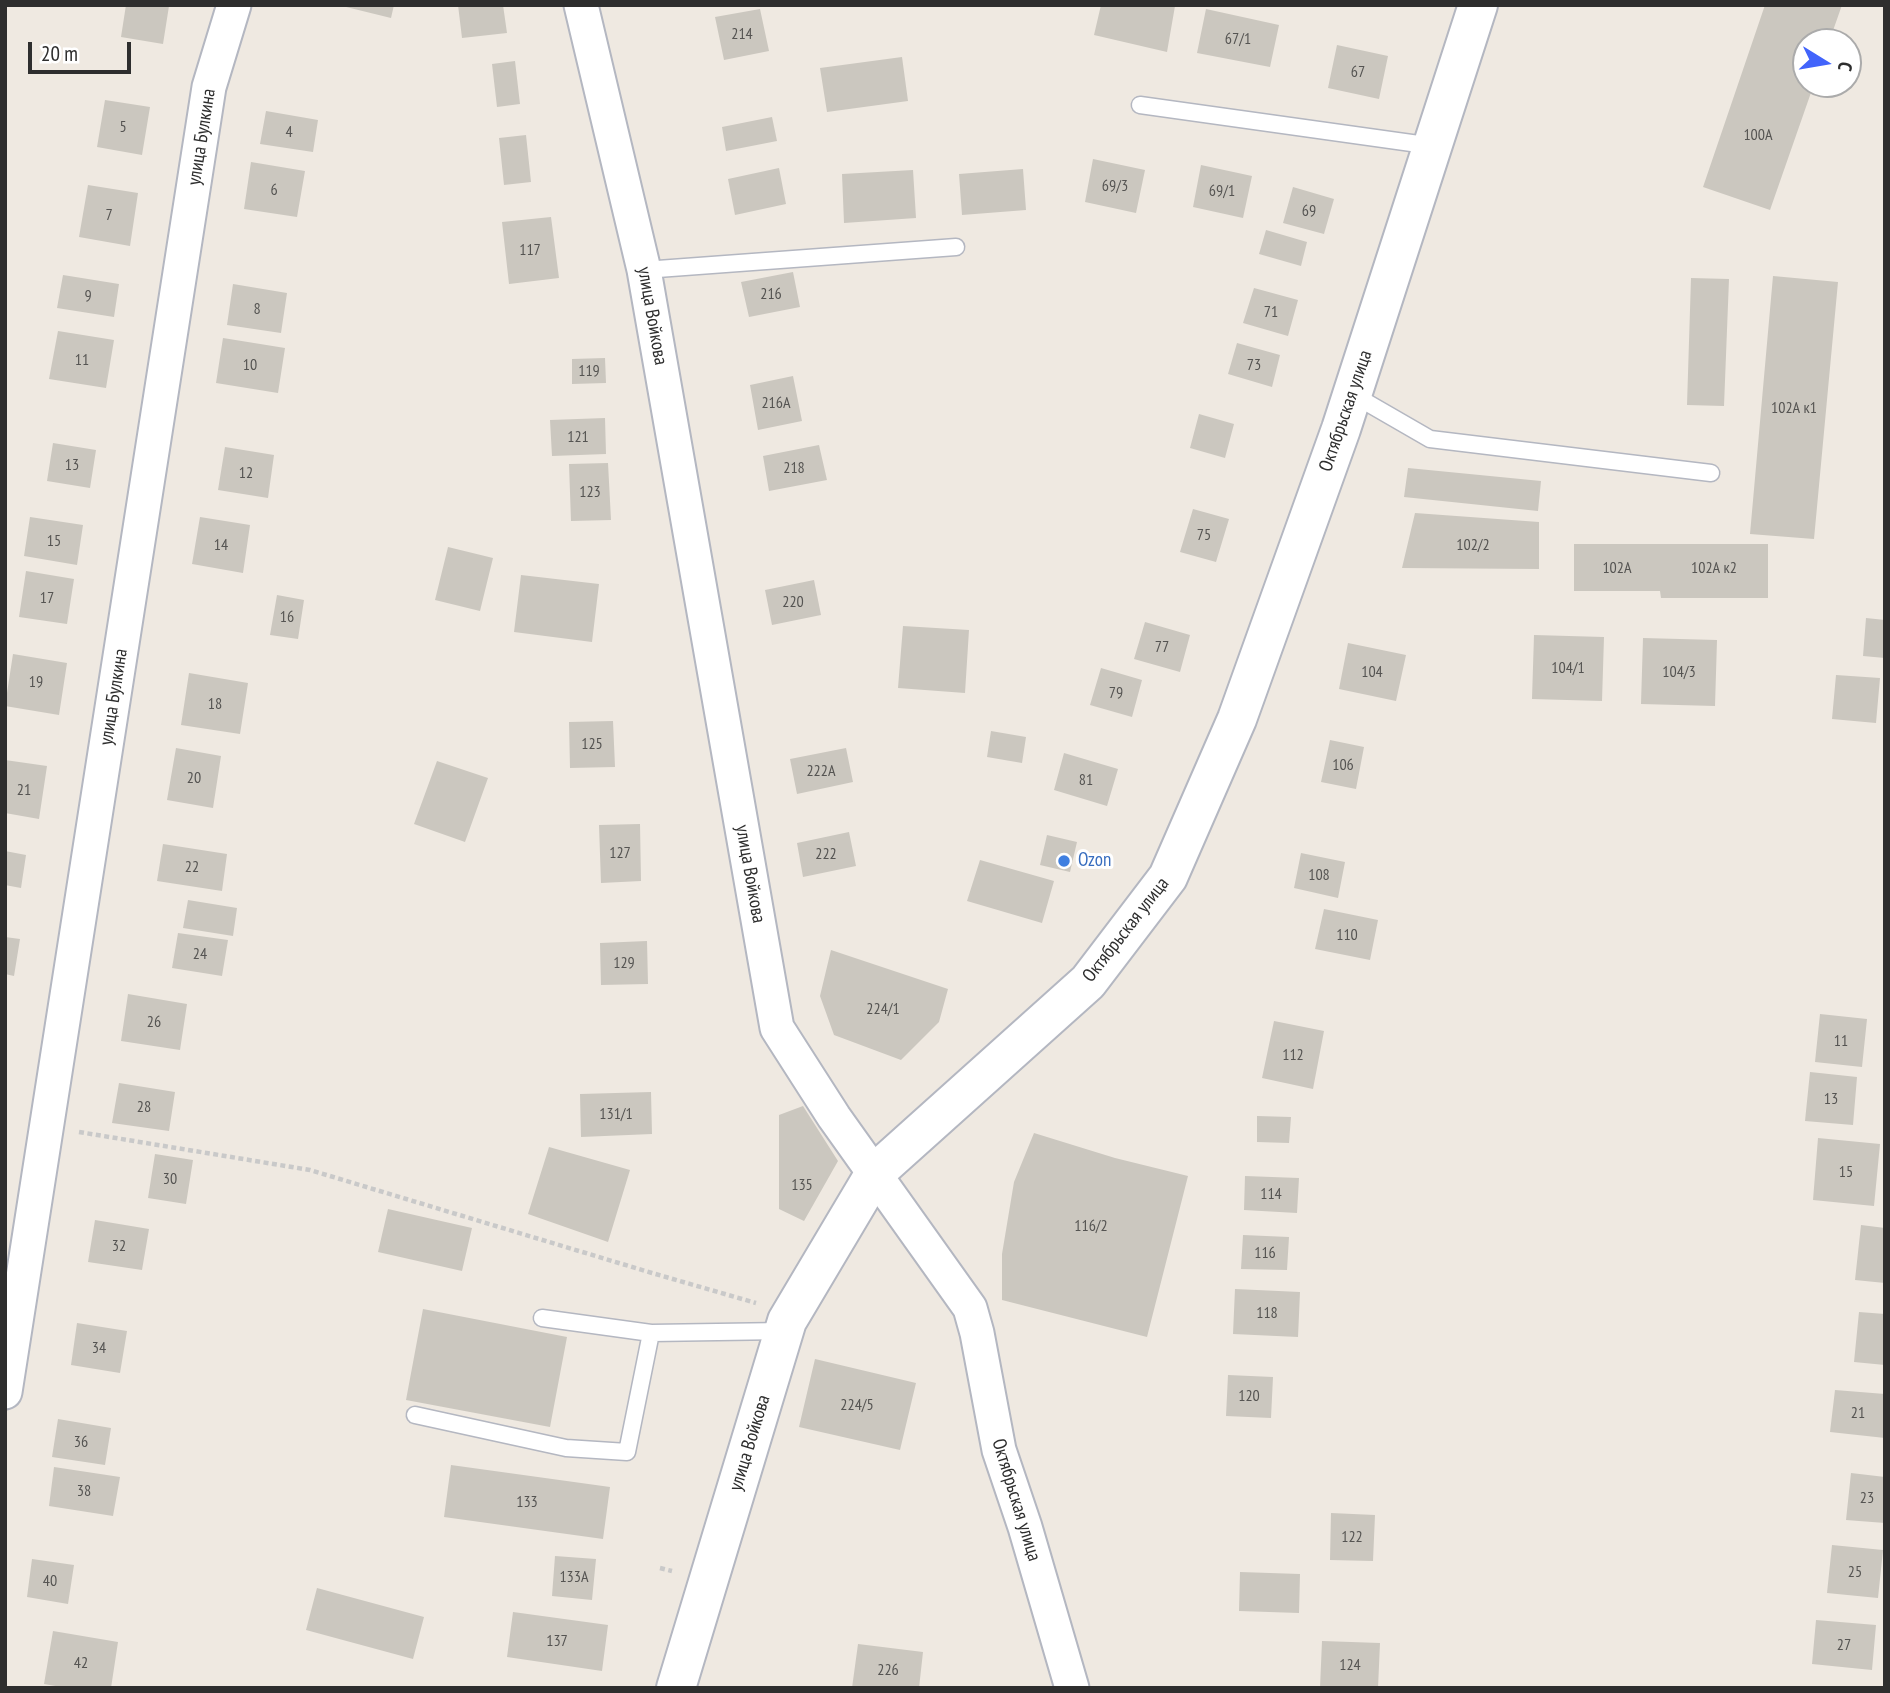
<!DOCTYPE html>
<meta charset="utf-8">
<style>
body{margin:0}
#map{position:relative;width:1890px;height:1693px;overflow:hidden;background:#efe9e1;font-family:"PT Sans Narrow",sans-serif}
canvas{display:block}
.frame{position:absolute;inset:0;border:7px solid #2e2e2e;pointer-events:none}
.north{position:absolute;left:1792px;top:28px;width:70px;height:70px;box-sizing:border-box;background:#fff;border:2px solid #ababab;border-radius:50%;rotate:101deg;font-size:19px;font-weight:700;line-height:28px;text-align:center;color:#2e2e2e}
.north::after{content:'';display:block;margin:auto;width:24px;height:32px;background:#4264fb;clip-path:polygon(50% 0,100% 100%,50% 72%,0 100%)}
.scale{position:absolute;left:28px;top:42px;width:103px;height:32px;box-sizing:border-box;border:4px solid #2e2e2e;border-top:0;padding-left:9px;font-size:21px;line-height:24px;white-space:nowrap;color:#2e2e2e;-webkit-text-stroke:5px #fff;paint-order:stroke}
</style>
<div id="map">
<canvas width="1890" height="1693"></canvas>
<div class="frame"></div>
<div class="north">С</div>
<div class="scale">20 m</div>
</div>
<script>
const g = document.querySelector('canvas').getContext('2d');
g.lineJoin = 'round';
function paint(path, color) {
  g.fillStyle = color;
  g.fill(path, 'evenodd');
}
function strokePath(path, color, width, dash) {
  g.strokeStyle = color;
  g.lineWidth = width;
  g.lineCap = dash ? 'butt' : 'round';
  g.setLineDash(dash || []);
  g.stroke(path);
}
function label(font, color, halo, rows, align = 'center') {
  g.font = font + ' "PT Sans Narrow",sans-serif';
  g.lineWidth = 6;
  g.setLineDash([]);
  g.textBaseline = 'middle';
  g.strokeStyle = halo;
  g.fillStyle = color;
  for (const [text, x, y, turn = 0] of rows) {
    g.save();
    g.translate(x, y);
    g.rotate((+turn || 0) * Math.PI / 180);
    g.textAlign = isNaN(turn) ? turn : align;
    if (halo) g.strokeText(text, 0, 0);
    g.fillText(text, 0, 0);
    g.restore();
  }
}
const building = new Path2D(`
 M 126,5 L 169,6 L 163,44 L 121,37 Z
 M 338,5 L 394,5 L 391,18 Z
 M 458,5 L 503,5 L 507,33 L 462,38 Z
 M 1101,5 L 1175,6 L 1167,52 L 1094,35 Z
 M 1765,5 L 1842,5 L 1829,42 L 1806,42 L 1806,84 L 1814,84 L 1770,210 L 1703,187 Z
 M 760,9 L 769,51 L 724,60 L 715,17 Z
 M 1206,9 L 1279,25 L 1270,67 L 1197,53 Z
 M 1337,45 L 1388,56 L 1379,99 L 1328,88 Z
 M 902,57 L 908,101 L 827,112 L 820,68 Z
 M 515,61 L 520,104 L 497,107 L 492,64 Z
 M 105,100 L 150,107 L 142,155 L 97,147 Z
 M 266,111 L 318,120 L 313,152 L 260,144 Z
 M 772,117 L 777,141 L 726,151 L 722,127 Z
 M 526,135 L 531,182 L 504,185 L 499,138 Z
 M 1093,159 L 1145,170 L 1136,213 L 1085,202 Z
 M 251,162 L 305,171 L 297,217 L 244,209 Z
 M 1201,165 L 1252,176 L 1243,218 L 1193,207 Z
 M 779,168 L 786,204 L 735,215 L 728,179 Z
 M 1023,169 L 1026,210 L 962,215 L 959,174 Z
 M 913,170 L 916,218 L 844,223 L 842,174 Z
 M 88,185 L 138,193 L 130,246 L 79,237 Z
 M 1293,187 L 1334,199 L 1324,234 L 1283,223 Z
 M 551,217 L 559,278 L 509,284 L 502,222 Z
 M 1266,230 L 1307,242 L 1301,266 L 1259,254 Z
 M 793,272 L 800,307 L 749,317 L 741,282 Z
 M 63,275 L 119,284 L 114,317 L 57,308 Z
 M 1773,276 L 1838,282 L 1814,539 L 1750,534 Z
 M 1691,278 L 1729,279 L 1724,406 L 1687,405 Z
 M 233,284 L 287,293 L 281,333 L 227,325 Z
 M 1254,288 L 1298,300 L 1288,336 L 1243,323 Z
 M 58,331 L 114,340 L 106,388 L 49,379 Z
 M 223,338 L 285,348 L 278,393 L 216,383 Z
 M 1237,343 L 1280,355 L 1272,387 L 1228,374 Z
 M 605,358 L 606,383 L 572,384 L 572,359 Z
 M 793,376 L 802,421 L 758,430 L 750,385 Z
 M 1199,414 L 1234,424 L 1225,458 L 1190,448 Z
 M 605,418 L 606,454 L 552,456 L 550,420 Z
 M 53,443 L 96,450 L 90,488 L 47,481 Z
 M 819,445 L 827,480 L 769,491 L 763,456 Z
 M 225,447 L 274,455 L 268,498 L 218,490 Z
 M 608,463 L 611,520 L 571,521 L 569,464 Z
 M 1408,468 L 1541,481 L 1538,511 L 1404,497 Z
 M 1193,509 L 1229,519 L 1216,562 L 1180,552 Z
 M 1415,513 L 1539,522 L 1539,569 L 1402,568 Z
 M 30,517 L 83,525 L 77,565 L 24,556 Z
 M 200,517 L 250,525 L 243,573 L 192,564 Z
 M 1574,544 L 1768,544 L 1768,598 L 1661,598 L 1660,591 L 1574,591 Z
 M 448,547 L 493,558 L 480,611 L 435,600 Z
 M 26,571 L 74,579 L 67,624 L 19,617 Z
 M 521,575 L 599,584 L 592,642 L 514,632 Z
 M 814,580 L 821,615 L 772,625 L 765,590 Z
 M 277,595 L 304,600 L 298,639 L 270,635 Z
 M 1866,618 L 1885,620 L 1885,658 L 1863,656 Z
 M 1145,622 L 1190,635 L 1180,672 L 1134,659 Z
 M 903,626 L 969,630 L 965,693 L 898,688 Z
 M 1534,635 L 1604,637 L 1602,701 L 1532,699 Z
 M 1643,638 L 1717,640 L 1715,706 L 1641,704 Z
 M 1348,643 L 1406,655 L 1396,701 L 1339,689 Z
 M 13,654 L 67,663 L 59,715 L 5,706 Z
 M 1101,668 L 1142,680 L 1132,717 L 1090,705 Z
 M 189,673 L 248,683 L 240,734 L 181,725 Z
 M 1836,675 L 1880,678 L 1876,723 L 1832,719 Z
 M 613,721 L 615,767 L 570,768 L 569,722 Z
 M 991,731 L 1026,737 L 1022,763 L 987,757 Z
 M 1330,740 L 1364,747 L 1356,789 L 1321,782 Z
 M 176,748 L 221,756 L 213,808 L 167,800 Z
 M 846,748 L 853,782 L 797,794 L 790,759 Z
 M 1064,753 L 1118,769 L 1107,806 L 1054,790 Z
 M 5,760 L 47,766 L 39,819 L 5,813 Z
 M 437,761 L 488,778 L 465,842 L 414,824 Z
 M 640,824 L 641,881 L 601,883 L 599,825 Z
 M 849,832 L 856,866 L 803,877 L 797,843 Z
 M 1047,835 L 1077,842 L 1070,872 L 1040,865 Z
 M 163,844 L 227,854 L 222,891 L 157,881 Z
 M 5,851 L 26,855 L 21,888 L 5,885 Z
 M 1301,853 L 1345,862 L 1338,898 L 1294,888 Z
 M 980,860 L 1054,881 L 1042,923 L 967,901 Z
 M 188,900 L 237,908 L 233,936 L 183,928 Z
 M 1324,909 L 1378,920 L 1370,960 L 1315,949 Z
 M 178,933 L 228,940 L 222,976 L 172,968 Z
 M 5,937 L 20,939 L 14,976 L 5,974 Z
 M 647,941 L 648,984 L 601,985 L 600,943 Z
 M 831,950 L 948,989 L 939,1022 L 901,1060 L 834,1035 L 820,996 Z
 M 128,994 L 187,1004 L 180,1050 L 121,1041 Z
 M 1820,1014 L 1867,1019 L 1862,1067 L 1815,1062 Z
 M 1274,1021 L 1324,1031 L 1313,1089 L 1262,1078 Z
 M 1810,1072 L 1857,1077 L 1853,1125 L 1805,1121 Z
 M 119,1083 L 175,1092 L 169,1131 L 112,1123 Z
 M 651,1092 L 652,1134 L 581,1137 L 580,1094 Z
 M 803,1106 L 838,1161 L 804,1221 L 779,1209 L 779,1115 Z
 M 1257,1116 L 1291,1117 L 1289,1143 L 1257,1142 Z
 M 1034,1133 L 1115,1158 L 1188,1176 L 1147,1337 L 1002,1300 L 1002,1254 L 1014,1182 Z
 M 1818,1138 L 1880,1144 L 1874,1206 L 1813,1200 Z
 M 549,1147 L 630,1170 L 608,1242 L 528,1214 Z
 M 155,1154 L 193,1160 L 186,1204 L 148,1198 Z
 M 1245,1176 L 1299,1178 L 1297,1213 L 1244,1210 Z
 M 388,1209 L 472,1228 L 462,1271 L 378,1252 Z
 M 95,1220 L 149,1229 L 142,1270 L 88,1262 Z
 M 1861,1225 L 1885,1228 L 1885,1283 L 1855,1280 Z
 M 1243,1235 L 1289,1237 L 1287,1270 L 1241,1269 Z
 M 1235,1289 L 1300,1292 L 1298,1337 L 1233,1334 Z
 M 423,1309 L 567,1337 L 550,1427 L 406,1400 Z
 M 1859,1312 L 1885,1314 L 1885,1365 L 1854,1362 Z
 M 77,1323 L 127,1331 L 120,1373 L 71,1365 Z
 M 815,1359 L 916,1383 L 900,1450 L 799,1427 Z
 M 1228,1375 L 1273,1377 L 1271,1418 L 1226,1416 Z
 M 1835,1390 L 1885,1394 L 1885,1438 L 1830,1432 Z
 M 58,1419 L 111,1428 L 105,1465 L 52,1457 Z
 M 451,1465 L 610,1487 L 603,1539 L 444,1517 Z
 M 54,1467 L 120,1477 L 113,1516 L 49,1506 Z
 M 1851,1473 L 1885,1477 L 1885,1523 L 1846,1520 Z
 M 1331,1513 L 1375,1515 L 1373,1561 L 1330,1560 Z
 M 1832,1545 L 1883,1550 L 1878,1598 L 1827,1593 Z
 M 555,1556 L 596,1559 L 592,1600 L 552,1596 Z
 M 32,1559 L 74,1565 L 68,1604 L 27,1597 Z
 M 1240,1572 L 1300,1574 L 1299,1613 L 1239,1611 Z
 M 317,1588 L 424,1617 L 413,1659 L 306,1630 Z
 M 513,1612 L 608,1625 L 602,1671 L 507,1657 Z
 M 1816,1620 L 1876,1625 L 1872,1670 L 1812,1664 Z
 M 53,1631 L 118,1642 L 111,1688 L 67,1688 L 44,1684 Z
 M 1322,1641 L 1380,1643 L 1378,1688 L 1320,1688 Z
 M 858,1644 L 923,1652 L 919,1688 L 852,1688 Z`);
const path = new Path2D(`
 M 79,1132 L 310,1170 L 652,1273 L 756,1303
 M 660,1568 L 672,1571`);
const lane = new Path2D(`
 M 1140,105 L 1433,146
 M 644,270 L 956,247
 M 1352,394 L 1430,439 L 1711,473
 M 542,1318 L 651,1333 L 784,1331
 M 415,1415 L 566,1448 L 627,1452 L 651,1333`);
const street = new Path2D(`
 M 581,5 L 644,270 L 777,1028 L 834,1117 L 970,1308 L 977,1333 L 999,1450 L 1025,1527 L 1072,1688
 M 5,1392 L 209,87 L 234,5`);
const secondary = new Path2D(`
 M 676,1688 L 787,1321 L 875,1173 L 1088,982 L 1168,877 L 1237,719 L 1341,429 L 1478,5`);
const markers = [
 [1064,861,7,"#3f7fe0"]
];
const numberNames = [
 ["214",742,34],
 ["67/1",1238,39],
 ["67",1358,72],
 ["5",123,127],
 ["4",289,132],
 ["100А",1758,135],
 ["69/3",1115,186],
 ["6",274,190],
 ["69/1",1222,191],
 ["69",1309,211],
 ["7",109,215],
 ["117",530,250],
 ["216",771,294],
 ["9",88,296],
 ["8",257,309],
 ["71",1271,312],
 ["11",82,360],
 ["10",250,365],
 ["73",1254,365],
 ["119",589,371],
 ["216А",776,403],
 ["102А к1",1794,408],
 ["121",578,437],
 ["13",72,465],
 ["218",794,468],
 ["12",246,473],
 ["123",590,492],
 ["75",1204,535],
 ["15",54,541],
 ["14",221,545],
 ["102/2",1473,545],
 ["102А",1617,568],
 ["102А к2",1714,568],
 ["17",47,598],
 ["220",793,602],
 ["16",287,617],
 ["77",1162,647],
 ["104/1",1568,668],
 ["104",1372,672],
 ["104/3",1679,672],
 ["19",36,682],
 ["79",1116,693],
 ["18",215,704],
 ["125",592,744],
 ["106",1343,765],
 ["222А",821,771],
 ["20",194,778],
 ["81",1086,780],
 ["21",24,790],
 ["127",620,853],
 ["222",826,854],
 ["22",192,867],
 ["108",1319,875],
 ["110",1347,935],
 ["24",200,954],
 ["129",624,963],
 ["224/1",883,1009],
 ["26",154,1022],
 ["11",1841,1041],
 ["112",1293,1055],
 ["13",1831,1099],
 ["28",144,1107],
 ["131/1",616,1114],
 ["15",1846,1172],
 ["30",170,1179],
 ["135",802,1185],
 ["114",1271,1194],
 ["116/2",1091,1226],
 ["32",119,1246],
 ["116",1265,1253],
 ["118",1267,1313],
 ["34",99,1348],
 ["120",1249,1396],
 ["224/5",857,1405],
 ["21",1858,1413],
 ["36",81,1442],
 ["38",84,1491],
 ["23",1867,1498],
 ["133",527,1502],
 ["122",1352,1537],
 ["25",1855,1572],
 ["133А",574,1577],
 ["40",50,1581],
 ["137",557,1641],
 ["27",1844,1645],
 ["42",81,1663],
 ["124",1350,1665],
 ["226",888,1670]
];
const streetNames = [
 ["улица Булкина",202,137,-81],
 ["улица Войкова",652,316,80],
 ["Октябрьская улица",1346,411,-71],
 ["улица Булкина",114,697,-81],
 ["улица Войкова",750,874,80],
 ["Октябрьская улица",1126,930,-52],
 ["улица Войкова",750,1443,-73],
 ["Октябрьская улица",1016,1500,73]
];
const shopNames = [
 ["Ozon",1078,861]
];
paint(building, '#cbc7bf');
strokePath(lane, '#b4b7c1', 19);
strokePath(street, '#b4b7c1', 37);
strokePath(secondary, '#b4b7c1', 42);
strokePath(path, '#c9c9c9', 4.5, [5, 3.5]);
strokePath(lane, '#fff', 16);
strokePath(street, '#fff', 33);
strokePath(secondary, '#fff', 38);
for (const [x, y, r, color] of markers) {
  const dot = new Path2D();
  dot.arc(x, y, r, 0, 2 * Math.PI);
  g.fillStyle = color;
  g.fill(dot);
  strokePath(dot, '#fff', 2.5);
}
label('16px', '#555452', null, numberNames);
label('19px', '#2e2e2e', '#fff', streetNames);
label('19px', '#366cbe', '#fff', shopNames, 'left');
</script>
